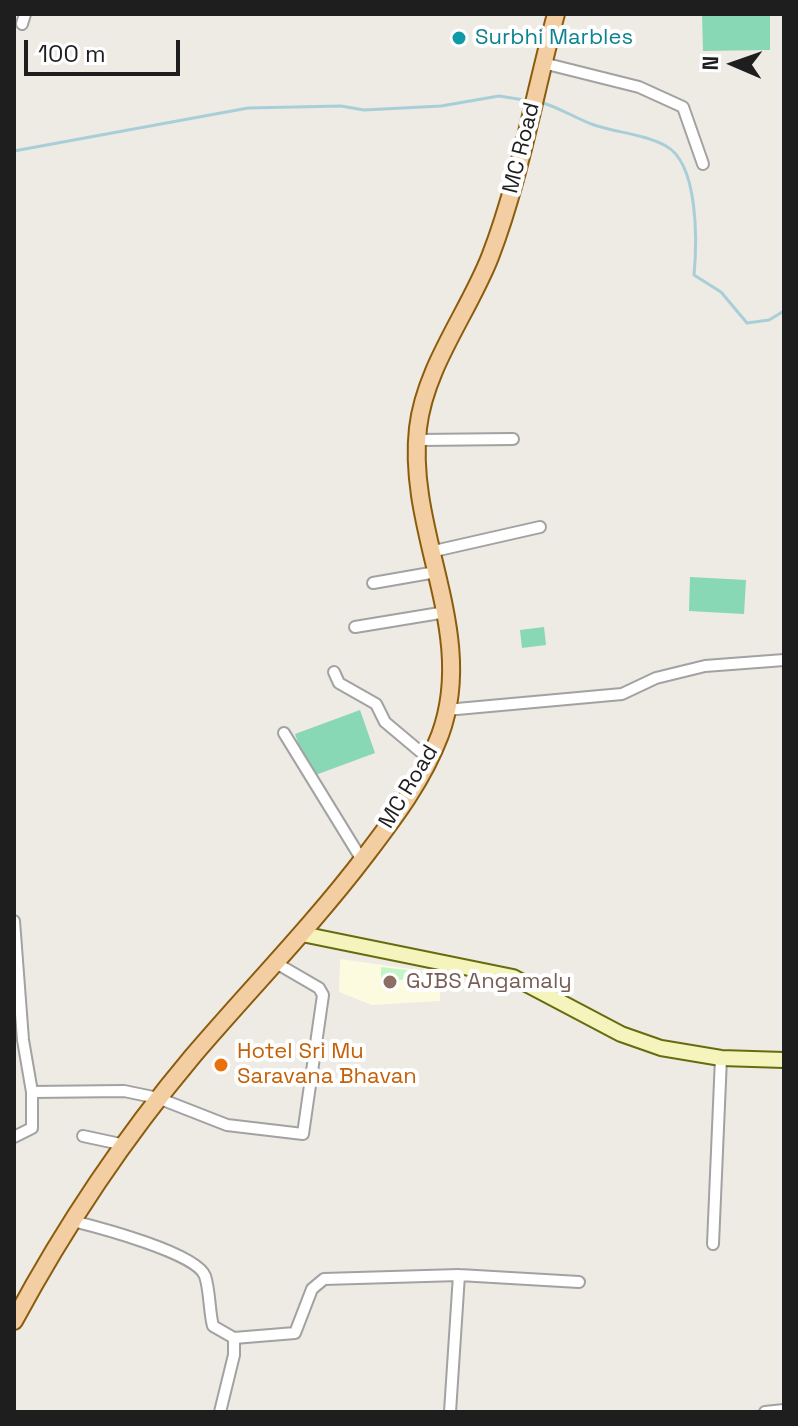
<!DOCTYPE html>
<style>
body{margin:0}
#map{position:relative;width:798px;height:1426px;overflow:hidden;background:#eeeae4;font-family:"Space Grotesk",sans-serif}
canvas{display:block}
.frame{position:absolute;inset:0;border:16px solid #1e1e1e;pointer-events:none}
.north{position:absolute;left:694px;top:24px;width:80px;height:80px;-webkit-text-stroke:6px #fff;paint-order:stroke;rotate:272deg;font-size:22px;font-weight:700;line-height:32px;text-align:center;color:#1e1e1e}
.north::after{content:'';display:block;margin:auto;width:28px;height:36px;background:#1e1e1e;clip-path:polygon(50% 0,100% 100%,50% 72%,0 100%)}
.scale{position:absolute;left:24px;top:40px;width:156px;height:36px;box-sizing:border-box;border:4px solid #1e1e1e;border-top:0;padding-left:10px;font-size:24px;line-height:28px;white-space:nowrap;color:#1e1e1e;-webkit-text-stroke:6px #fff;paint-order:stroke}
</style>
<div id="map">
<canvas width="798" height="1426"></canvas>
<div class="frame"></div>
<div class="north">N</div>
<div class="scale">100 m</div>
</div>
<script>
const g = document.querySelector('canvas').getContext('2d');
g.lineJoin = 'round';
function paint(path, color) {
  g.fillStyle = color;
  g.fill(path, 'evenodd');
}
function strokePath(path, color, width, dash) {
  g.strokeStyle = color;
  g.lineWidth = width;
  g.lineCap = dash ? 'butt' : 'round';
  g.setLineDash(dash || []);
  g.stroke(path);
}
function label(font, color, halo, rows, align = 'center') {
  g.font = font + ' "Space Grotesk",sans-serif';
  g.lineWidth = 8;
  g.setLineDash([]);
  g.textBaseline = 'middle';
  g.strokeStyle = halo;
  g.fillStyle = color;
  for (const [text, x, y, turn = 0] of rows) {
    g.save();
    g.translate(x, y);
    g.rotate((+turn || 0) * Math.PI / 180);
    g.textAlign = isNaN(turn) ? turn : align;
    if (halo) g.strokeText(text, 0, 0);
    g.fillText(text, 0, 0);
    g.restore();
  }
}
const education = new Path2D(`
 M 340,959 L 440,973 L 440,1001 L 372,1005 L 339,992 Z`);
const park = new Path2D(`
 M 381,967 L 432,973 L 431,978 L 381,981 Z`);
const pitch = new Path2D(`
 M 702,14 L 770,14 L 770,50 L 703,51 Z
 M 690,577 L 746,580 L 744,614 L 689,611 Z
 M 544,627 L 546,645 L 522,648 L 520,630 Z
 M 360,710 L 375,753 L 310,777 L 295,734 Z`);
const stream = new Path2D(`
 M 543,103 C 560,108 577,119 594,125 C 618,133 644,134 666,146 C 699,164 697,243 694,275 L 721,292 L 747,323 L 769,320 L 784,311
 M 14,151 L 248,108 L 341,106 L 364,110 L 441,106 L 499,96 L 524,100`);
const minor = new Path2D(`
 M 22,24 L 25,14
 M 543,63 L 639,87 L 683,107 L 703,164
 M 418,440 L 513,439
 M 430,552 L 540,527
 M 373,583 L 436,572
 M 355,627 L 446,612
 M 334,672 L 339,683 L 376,704 L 385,722 L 429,759
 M 446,710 L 622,694 L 656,678 L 705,666 L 784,660
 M 284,733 L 362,860
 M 14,921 L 23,1040 L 32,1092 L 124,1091 L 158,1098 L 227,1125 L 303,1134 L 323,995 L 319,988 L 276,963
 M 83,1136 L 125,1145
 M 14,1137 L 32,1128 L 32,1092
 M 73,1221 C 97,1227 197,1253 205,1276 C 210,1291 209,1311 213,1326 L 234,1338 L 234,1355 L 220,1412
 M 713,1244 L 721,1058
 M 234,1338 L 295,1333 L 312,1289 L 324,1279 L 459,1275 L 579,1282
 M 450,1412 L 459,1275
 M 765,1412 L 784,1410`);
const secondary = new Path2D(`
 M 302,934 L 513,977 L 621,1034 L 661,1048 L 721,1058 L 784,1060`);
const primary = new Path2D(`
 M 14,1321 C 64,1228 124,1138 192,1057 C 250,989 312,926 366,855 C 395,817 423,780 440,735 C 478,632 406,533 418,428 C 425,367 468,313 490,257 C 520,179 534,95 556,14`);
const markers = [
 [459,38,8,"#0f9aa8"],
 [390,982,8,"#8d6e63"],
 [221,1065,8,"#e8710a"]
];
const cultureNames = [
 ["Surbhi Marbles",475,38]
];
const streetNames = [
 ["MC Road",522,148,-76],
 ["MC Road",409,787,-59]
];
const educationNames = [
 ["GJBS Angamaly",406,982]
];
const foodNames = [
 ["Hotel Sri Mu",237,1052],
 ["Saravana Bhavan",237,1077]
];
paint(education, '#fcfbdf');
paint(park, '#c4f5c6');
paint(pitch, '#88d7b5');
strokePath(stream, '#a8cfd8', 3);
strokePath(minor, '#a2a2a2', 14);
strokePath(secondary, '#666c0d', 18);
strokePath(primary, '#8b5c0c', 20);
strokePath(minor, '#fff', 10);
strokePath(secondary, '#f4f4bc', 14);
strokePath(primary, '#f4cea3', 16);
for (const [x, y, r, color] of markers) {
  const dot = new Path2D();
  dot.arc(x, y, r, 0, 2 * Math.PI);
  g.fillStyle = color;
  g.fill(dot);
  strokePath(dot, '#fff', 3);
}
label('22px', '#0d838f', '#fff', cultureNames, 'left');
label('22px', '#1e1e1e', '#fff', streetNames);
label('22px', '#785e54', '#fff', educationNames, 'left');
label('22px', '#c56008', '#fff', foodNames, 'left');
</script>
